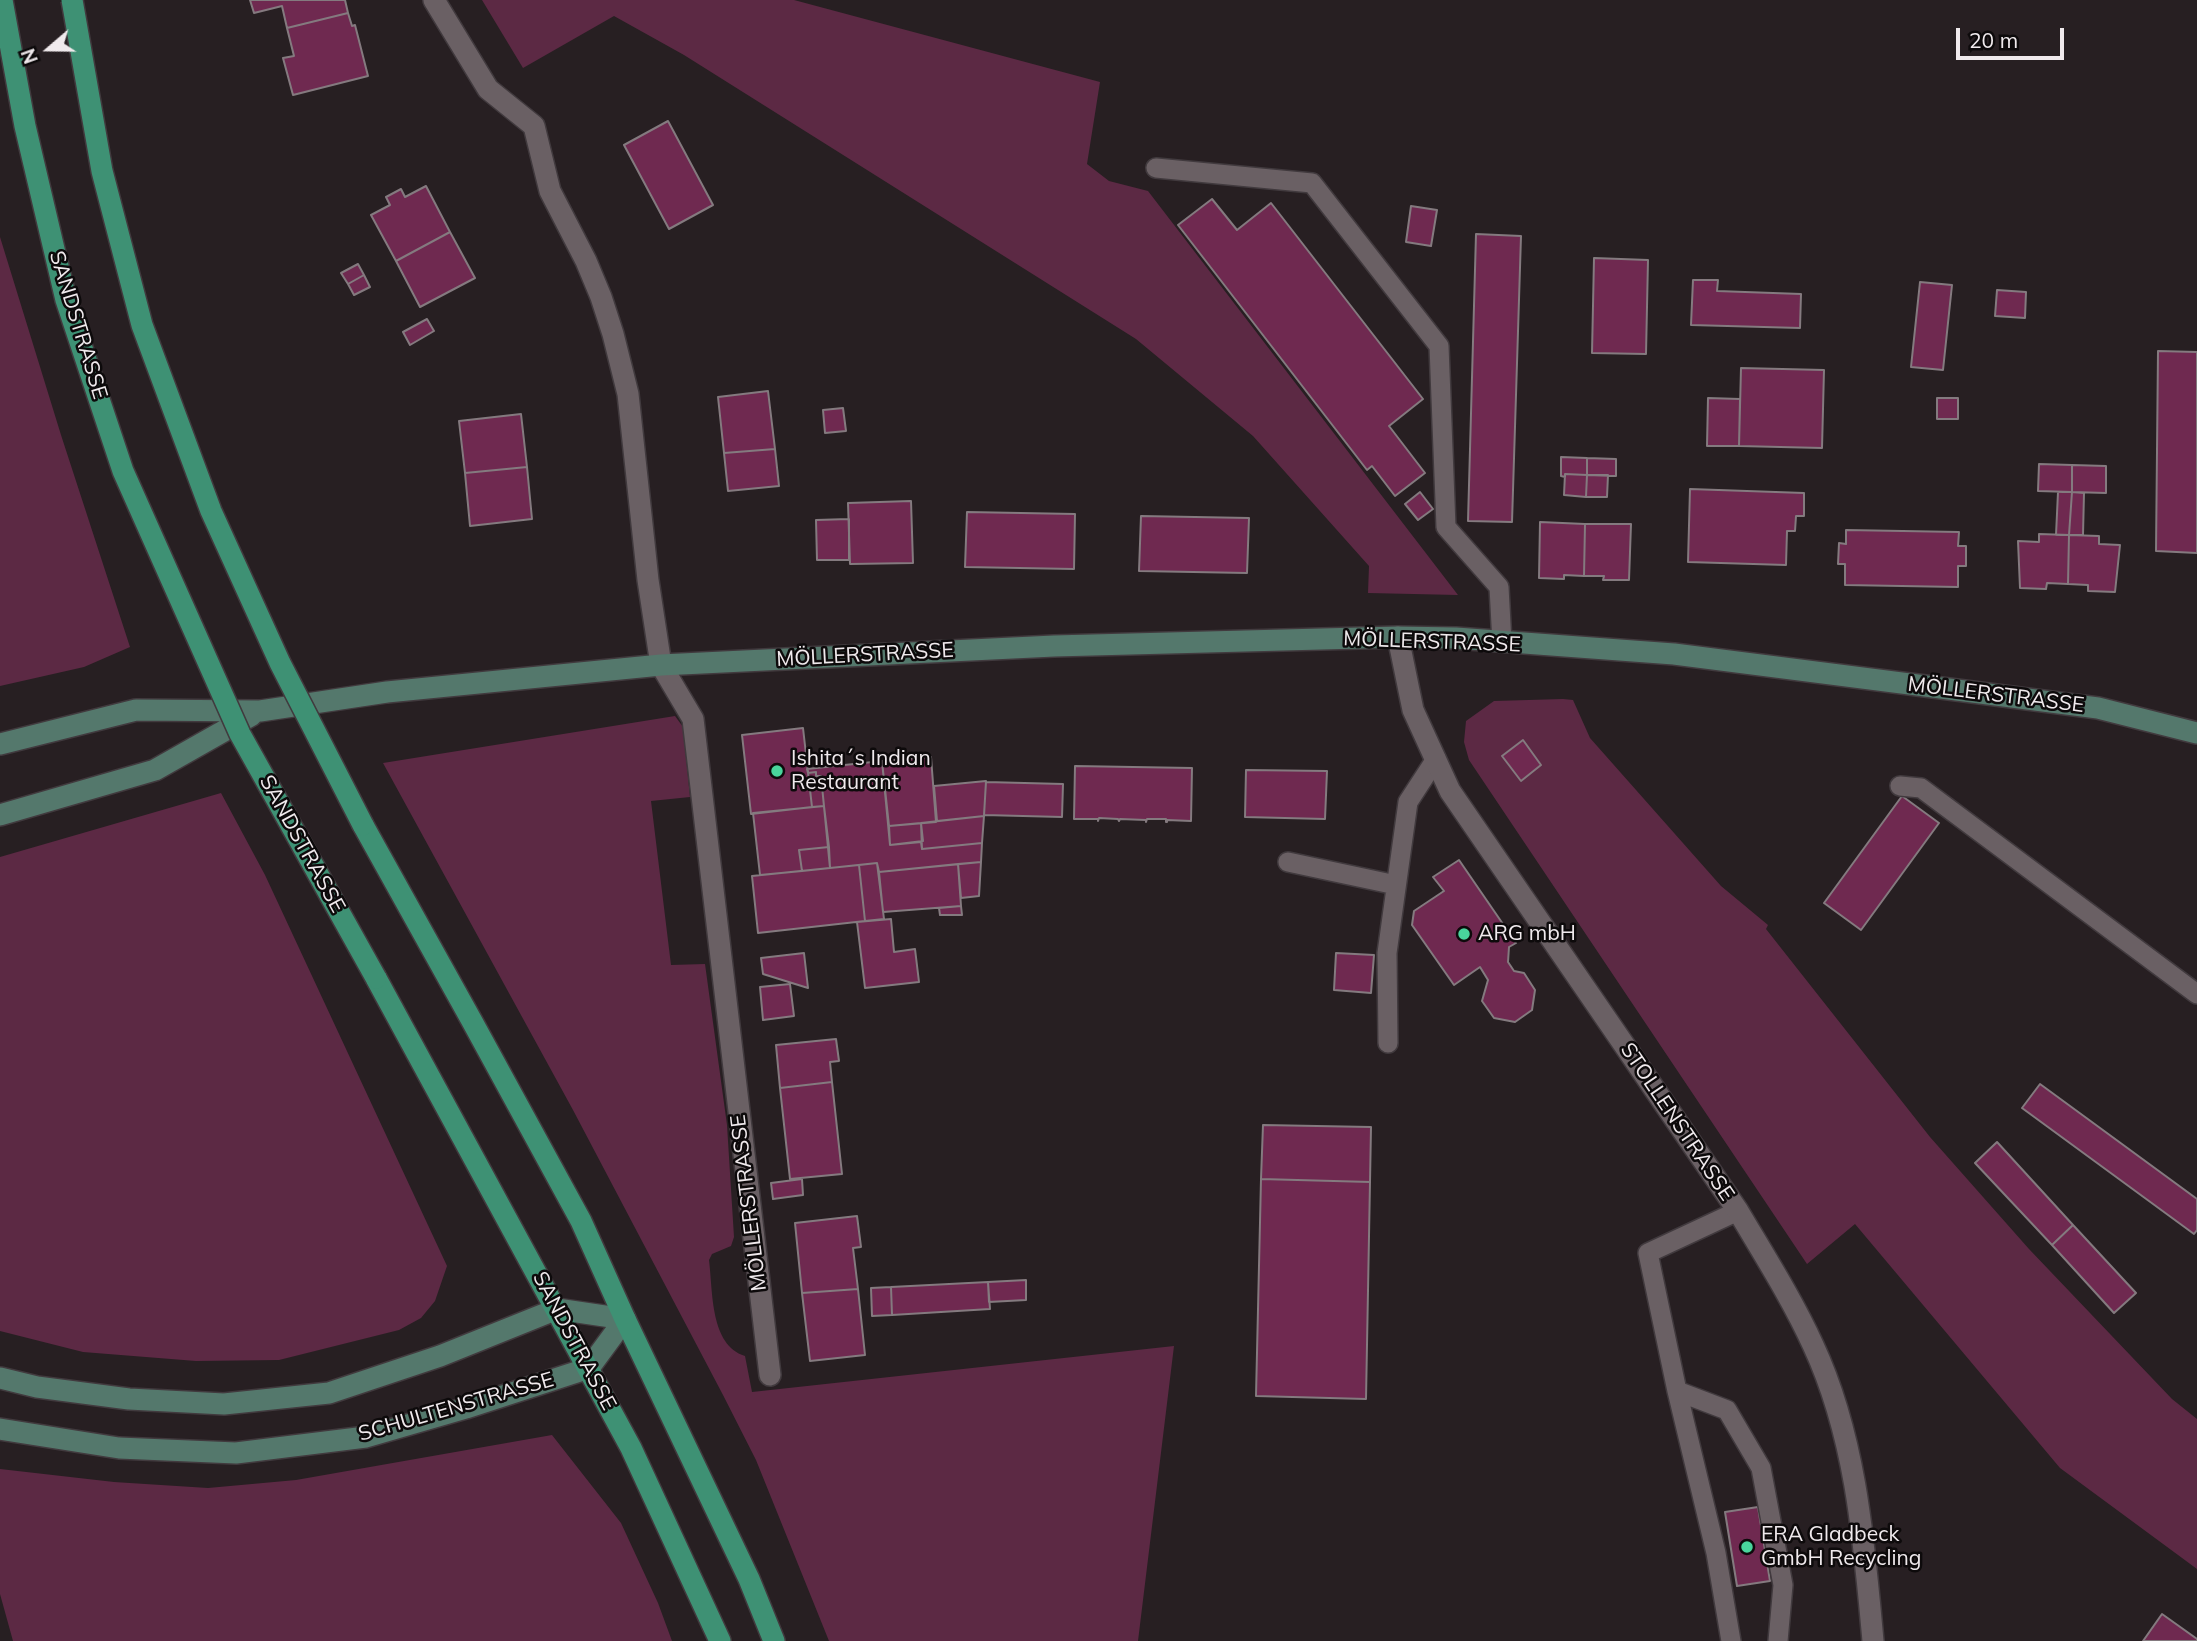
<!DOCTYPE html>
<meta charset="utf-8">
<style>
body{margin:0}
#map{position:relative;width:2197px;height:1641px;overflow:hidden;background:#271f22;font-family:Mulish,sans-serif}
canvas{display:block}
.north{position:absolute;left:14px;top:14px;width:70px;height:70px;-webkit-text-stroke:5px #0d0a0b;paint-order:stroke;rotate:250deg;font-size:19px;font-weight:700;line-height:28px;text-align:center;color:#f0eaed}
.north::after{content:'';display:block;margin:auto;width:24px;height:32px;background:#f0eaed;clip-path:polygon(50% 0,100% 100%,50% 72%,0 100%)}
.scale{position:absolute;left:1956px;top:28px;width:108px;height:32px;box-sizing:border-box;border:4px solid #f0eaed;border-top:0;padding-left:9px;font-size:21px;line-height:24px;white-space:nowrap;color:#f0eaed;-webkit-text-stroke:5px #0d0a0b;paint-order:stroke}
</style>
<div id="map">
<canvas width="2197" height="1641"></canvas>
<div class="north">N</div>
<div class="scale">20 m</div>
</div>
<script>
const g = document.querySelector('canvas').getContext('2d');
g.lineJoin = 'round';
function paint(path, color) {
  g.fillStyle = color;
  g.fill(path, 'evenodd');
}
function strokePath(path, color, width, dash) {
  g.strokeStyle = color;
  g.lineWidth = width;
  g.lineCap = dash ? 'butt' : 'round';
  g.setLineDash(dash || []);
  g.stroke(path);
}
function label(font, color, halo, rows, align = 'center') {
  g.font = font + ' Mulish,sans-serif';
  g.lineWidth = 5;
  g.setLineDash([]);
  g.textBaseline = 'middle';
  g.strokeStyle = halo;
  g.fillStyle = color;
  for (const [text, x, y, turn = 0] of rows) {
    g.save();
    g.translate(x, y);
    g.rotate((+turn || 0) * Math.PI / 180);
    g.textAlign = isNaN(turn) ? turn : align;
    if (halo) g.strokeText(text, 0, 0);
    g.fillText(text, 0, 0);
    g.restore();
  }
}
const green = new Path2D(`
 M 482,0 L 794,0 L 1100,82 L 1087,164 L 1109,181 L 1148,191 L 1458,595 L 1368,593 L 1369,566 L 1253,436 L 1136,339 L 684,55 L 614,16 L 523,68 Z
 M 0,237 L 61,435 L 130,647 L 84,667 L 0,686 Z
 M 1563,699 L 1573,700 L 1590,738 L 1721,886 L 1768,925 L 1766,929 L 1930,1137 L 2029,1249 L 2172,1399 L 2197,1419 L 2197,1569 L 2060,1468 L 1855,1224 L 1807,1264 L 1469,760 L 1464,742 L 1466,721 L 1494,701 Z
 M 675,716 L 683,727 L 690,797 L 651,801 L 671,965 L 705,964 L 727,1125 L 734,1237 L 731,1246 L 712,1254 L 709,1260 C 713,1292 710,1345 745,1356 L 752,1392 L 1174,1346 L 1138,1641 L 829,1641 L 756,1460 L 723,1395 L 573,1110 L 383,763 Z
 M 221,793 L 265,875 L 447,1266 L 435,1301 L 421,1318 L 399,1330 L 279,1360 L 196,1361 L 83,1352 L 0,1331 L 0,857 Z
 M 552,1435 L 621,1523 L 658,1603 L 672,1641 L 13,1641 L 0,1594 L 0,1469 L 114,1482 L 208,1488 L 296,1480 Z`);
const building = new Path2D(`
 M 250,0 L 345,0 L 348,13 L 287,28 L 282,6 L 254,13 Z
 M 348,13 L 352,26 L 355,25 L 368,76 L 293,95 L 283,58 L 294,56 L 287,28 Z
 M 668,121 L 713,205 L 669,229 L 624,145 Z
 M 426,186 L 450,232 L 396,261 L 371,215 L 390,205 L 386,197 L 401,189 L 405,197 Z
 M 1212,199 L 1237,230 L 1271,203 L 1423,399 L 1389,426 L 1425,473 L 1395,496 L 1372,466 L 1367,470 L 1178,225 Z
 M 1411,206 L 1437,210 L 1431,246 L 1406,242 Z
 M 450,232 L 475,278 L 420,307 L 396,261 Z
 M 1476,234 L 1521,236 L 1512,522 L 1468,521 Z
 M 1594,258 L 1648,260 L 1646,354 L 1592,353 Z
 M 358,264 L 364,275 L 348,284 L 341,273 Z
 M 364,275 L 370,287 L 354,295 L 348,284 Z
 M 1693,280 L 1718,280 L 1717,291 L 1801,294 L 1800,328 L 1691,325 Z
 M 1920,282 L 1952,285 L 1943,370 L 1911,367 Z
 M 1997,290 L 2026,292 L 2025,318 L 1995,316 Z
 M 427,319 L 434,331 L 410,345 L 403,332 Z
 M 2158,351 L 2197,352 L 2197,553 L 2156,551 Z
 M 1741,368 L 1824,370 L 1822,448 L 1739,446 Z
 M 768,391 L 775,449 L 724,453 L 718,397 Z
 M 1708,398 L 1740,399 L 1739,446 L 1707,446 Z
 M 1937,398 L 1958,398 L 1958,419 L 1937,419 Z
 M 843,408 L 846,431 L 825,433 L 823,410 Z
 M 521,414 L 527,467 L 465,473 L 459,421 Z
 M 775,449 L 779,486 L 728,491 L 724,453 Z
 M 1561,457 L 1587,458 L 1587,475 L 1565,474 L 1565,477 L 1561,476 Z
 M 1587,458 L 1616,459 L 1616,476 L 1587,475 Z
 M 2039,464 L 2072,465 L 2072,492 L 2038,491 Z
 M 2072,465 L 2106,466 L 2106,493 L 2072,492 Z
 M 527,467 L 532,519 L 470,526 L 465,473 Z
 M 1565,474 L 1587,475 L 1586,497 L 1564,495 Z
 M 1587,475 L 1608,475 L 1607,497 L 1586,497 Z
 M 1690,489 L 1804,493 L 1804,516 L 1796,516 L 1795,531 L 1787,531 L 1786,565 L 1688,562 Z
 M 1420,492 L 1433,509 L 1418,520 L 1405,504 Z
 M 2058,492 L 2072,492 L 2069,535 L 2056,535 Z
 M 2072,492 L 2084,493 L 2083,535 L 2069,535 Z
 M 911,501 L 913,563 L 850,564 L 848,503 Z
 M 967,512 L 1075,514 L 1074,569 L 965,567 Z
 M 1141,516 L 1249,518 L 1247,573 L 1139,571 Z
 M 849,519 L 849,560 L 817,560 L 816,520 Z
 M 1540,522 L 1585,524 L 1584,576 L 1564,575 L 1564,579 L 1539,578 Z
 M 1585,524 L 1631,524 L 1629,580 L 1603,580 L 1604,576 L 1584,576 Z
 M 1846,530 L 1959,532 L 1958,546 L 1966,546 L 1966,566 L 1958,566 L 1958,587 L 1845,585 L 1845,564 L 1838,564 L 1839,543 L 1846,544 Z
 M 2039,534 L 2069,535 L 2068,584 L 2047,583 L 2046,589 L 2020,588 L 2018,541 L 2039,542 Z
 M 2069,535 L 2099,536 L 2099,544 L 2120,545 L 2115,592 L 2088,591 L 2088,585 L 2068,584 Z
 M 803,728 L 812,807 L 751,814 L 742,735 Z
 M 1523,740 L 1541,765 L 1521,781 L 1502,756 Z
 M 931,757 L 936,822 L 889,826 L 882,761 Z
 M 882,761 L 890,845 L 921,842 L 922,849 L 982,843 L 981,862 L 879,872 L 877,863 L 830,868 L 821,776 L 816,776 L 816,772 L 808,773 L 807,769 Z
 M 1075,766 L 1192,768 L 1191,821 L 1167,820 L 1167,822 L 1166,822 L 1166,819 L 1147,819 L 1146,822 L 1146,820 L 1120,819 L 1119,821 L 1118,819 L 1099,818 L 1098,821 L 1098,819 L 1074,819 Z
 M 1246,770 L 1327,771 L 1325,819 L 1245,817 Z
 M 816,772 L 816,776 L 821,776 L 824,806 L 812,807 L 808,773 Z
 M 986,781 L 984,816 L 937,821 L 934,786 Z
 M 986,782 L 1063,784 L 1062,817 L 984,815 Z
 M 1902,796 L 1939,823 L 1861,930 L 1824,903 Z
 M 824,806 L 829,847 L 799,850 L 802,871 L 760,875 L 753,813 Z
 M 984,816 L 982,843 L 922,849 L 921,823 Z
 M 921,823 L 923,841 L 890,845 L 889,826 Z
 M 829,847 L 830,868 L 802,871 L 799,850 Z
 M 1459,860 L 1516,943 L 1509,947 L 1508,962 L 1514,971 L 1524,973 L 1535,990 L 1532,1010 L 1515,1022 L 1494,1018 L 1482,1001 L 1488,980 L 1480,967 L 1454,985 L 1412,925 L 1414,911 L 1444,891 L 1433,877 Z
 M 981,862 L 979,896 L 961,898 L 958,864 Z
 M 877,863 L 884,919 L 865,921 L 859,865 Z
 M 958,864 L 961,906 L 883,912 L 879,872 Z
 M 859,865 L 865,921 L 758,933 L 752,876 Z
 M 961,906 L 962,915 L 940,915 L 939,908 Z
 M 891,919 L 894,952 L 915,949 L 919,982 L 865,988 L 857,922 Z
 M 804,953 L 808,988 L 763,974 L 761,958 Z
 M 1336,953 L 1374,955 L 1371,993 L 1334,990 Z
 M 790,984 L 794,1016 L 763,1020 L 760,987 Z
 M 836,1039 L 839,1061 L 830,1062 L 832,1082 L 780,1088 L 776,1045 Z
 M 832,1082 L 842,1174 L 790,1179 L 780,1088 Z
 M 2040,1084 L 2197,1199 L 2197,1230 L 2194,1234 L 2022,1108 Z
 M 1263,1125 L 1371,1127 L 1370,1182 L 1261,1179 Z
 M 1997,1142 L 2073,1225 L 2052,1245 L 1975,1163 Z
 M 802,1179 L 803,1195 L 773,1199 L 771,1183 Z
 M 1261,1179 L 1370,1182 L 1366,1399 L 1256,1396 Z
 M 857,1216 L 861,1247 L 853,1248 L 858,1289 L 802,1293 L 795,1223 Z
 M 2073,1225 L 2136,1293 L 2114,1313 L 2052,1245 Z
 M 1026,1280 L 1026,1300 L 989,1302 L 988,1282 Z
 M 988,1282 L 990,1309 L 892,1315 L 891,1287 Z
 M 891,1287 L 892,1315 L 872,1316 L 871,1288 Z
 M 858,1289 L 865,1355 L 810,1361 L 802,1293 Z
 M 1758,1507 L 1770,1581 L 1737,1586 L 1725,1512 Z
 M 2162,1614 L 2197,1639 L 2197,1641 L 2143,1641 Z`);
const lane = new Path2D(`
 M 1156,168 L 1312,183 L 1439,346 L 1446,527 L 1499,587 L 1502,643
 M 1900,786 L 1921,788 L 2197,994
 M 1288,862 L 1396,885
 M 1388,1043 L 1387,953 L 1408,802 L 1436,759
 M 1677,1391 L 1727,1410 L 1761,1468 L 1783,1585 L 1778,1641
 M 1731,1641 L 1716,1553 L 1677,1391 L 1648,1253 L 1738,1211`);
const street = new Path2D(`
 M 434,0 L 488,89 L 534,126 L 550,191 L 586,261 L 601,297 L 613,334 L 628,394 L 648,580 L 661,665 L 693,719 L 770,1375
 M 1398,637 L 1413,710 L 1450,791 L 1738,1211 C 1764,1255 1792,1299 1813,1345 C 1856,1437 1864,1542 1873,1641`);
const secondary = new Path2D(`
 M 0,744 L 136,710 L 260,711 L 387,692 L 661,665 L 1054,646 L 1398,637 L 1456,638 L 1674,654 L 2098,708 L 2197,733
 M 0,815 L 155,770 L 252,715
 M 0,1378 L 37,1387 L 129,1399 L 224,1404 L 329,1393 L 440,1356 L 557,1309 L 625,1319 L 589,1368 L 466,1408 L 366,1437 L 236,1453 L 119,1448 L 0,1429`);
const primary = new Path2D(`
 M 363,825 L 473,1023 L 581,1221 L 625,1319 L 749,1579 L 774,1641
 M 376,978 L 631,1448 L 720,1641`);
const primaryBridge = new Path2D(`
 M 2,0 L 25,126 L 66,300 L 123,471 L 240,734 L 376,978
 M 72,0 L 102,171 L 142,325 L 211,511 L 280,663 L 363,825`);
const markers = [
 [777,771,7,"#49d49c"],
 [1464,934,7,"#49d49c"],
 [1747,1547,7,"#49d49c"]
];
const streetNames = [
 ["SANDSTRASSE",78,325,73],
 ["MÖLLERSTRASSE",1432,642,2],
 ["MÖLLERSTRASSE",865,655,-3],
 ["MÖLLERSTRASSE",1996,695,7],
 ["SANDSTRASSE",302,844,61],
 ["STOLLENSTRASSE",1677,1122,56],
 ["MÖLLERSTRASSE",749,1203,-97],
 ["SANDSTRASSE",574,1341,62],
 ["SCHULTENSTRASSE",456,1407,-16]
];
const poiNames = [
 ["Ishita´s Indian",791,759],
 ["Restaurant",791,783],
 ["ARG mbH",1478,934],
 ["ERA Gladbeck",1761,1535],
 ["GmbH Recycling",1761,1559]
];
paint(green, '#5c2944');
paint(building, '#6f2950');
strokePath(building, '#847a7f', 2);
strokePath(lane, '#413a3e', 22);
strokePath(street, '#413a3e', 24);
strokePath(secondary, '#413a3e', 24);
strokePath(primary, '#413a3e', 24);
strokePath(lane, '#6a6064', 19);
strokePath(street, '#6a6064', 21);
strokePath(secondary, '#54786c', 21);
strokePath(primary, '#3e9174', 21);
strokePath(primaryBridge, '#413a3e', 24, []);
strokePath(primaryBridge, '#3e9174', 21);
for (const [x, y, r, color] of markers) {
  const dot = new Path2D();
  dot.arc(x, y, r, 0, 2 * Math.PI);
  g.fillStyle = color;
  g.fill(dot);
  strokePath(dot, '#0d0a0b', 2.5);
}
label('21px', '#f0eaed', '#0d0a0b', streetNames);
label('21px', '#f0eaed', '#0d0a0b', poiNames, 'left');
</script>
